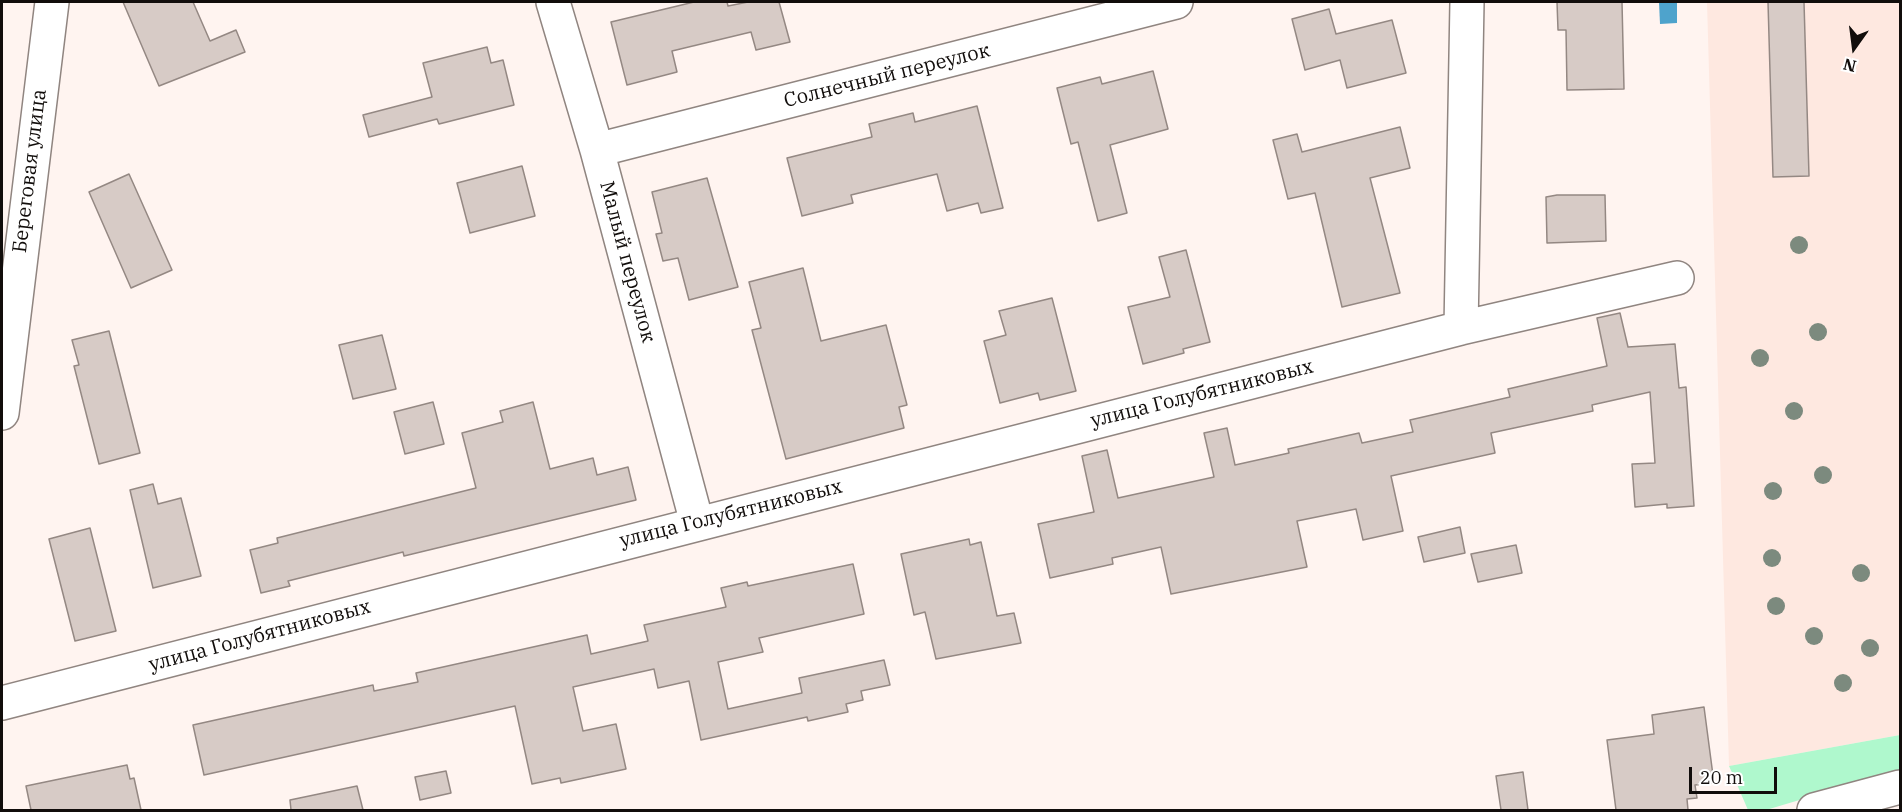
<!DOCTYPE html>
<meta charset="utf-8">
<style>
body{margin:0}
#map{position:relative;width:1902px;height:812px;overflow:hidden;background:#fff4f0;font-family:"IBM Plex Serif",serif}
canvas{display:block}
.frame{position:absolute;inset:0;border:3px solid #110d0b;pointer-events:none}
.north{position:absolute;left:1824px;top:18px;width:60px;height:60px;-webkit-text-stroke:4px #fff;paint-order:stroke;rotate:194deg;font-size:16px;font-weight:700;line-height:24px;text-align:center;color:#110d0b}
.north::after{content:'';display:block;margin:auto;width:21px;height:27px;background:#110d0b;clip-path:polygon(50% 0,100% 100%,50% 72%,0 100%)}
.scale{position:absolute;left:1689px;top:767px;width:88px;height:27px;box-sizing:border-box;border:3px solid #110d0b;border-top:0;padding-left:8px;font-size:18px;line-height:21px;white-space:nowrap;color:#110d0b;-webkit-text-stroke:4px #fff;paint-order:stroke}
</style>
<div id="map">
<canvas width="1902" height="812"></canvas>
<div class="frame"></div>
<div class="north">N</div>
<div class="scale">20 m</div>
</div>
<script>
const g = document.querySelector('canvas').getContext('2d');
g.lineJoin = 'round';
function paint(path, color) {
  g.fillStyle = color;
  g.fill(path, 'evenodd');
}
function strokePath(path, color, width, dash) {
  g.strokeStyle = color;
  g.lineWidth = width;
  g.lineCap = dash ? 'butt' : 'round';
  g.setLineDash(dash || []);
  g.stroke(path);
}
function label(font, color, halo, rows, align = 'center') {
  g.font = font + ' "IBM Plex Serif",serif';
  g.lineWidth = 6;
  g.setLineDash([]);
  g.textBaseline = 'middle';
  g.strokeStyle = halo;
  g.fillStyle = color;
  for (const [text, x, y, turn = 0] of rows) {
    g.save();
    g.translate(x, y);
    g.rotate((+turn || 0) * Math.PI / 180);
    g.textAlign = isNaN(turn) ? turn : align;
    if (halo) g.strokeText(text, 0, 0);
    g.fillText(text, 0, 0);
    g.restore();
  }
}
const built = new Path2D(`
 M 1707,2 L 1900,2 L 1900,735 L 1729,766 Z`);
const green = new Path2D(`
 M 1900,735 L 1900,770 L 1766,810 L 1748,810 L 1729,766 Z`);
const water = new Path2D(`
 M 1659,2 L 1677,2 L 1677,23 L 1660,24 Z`);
const building = new Path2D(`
 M 123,2 L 193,2 L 210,41 L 236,30 L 245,52 L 159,86 Z
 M 694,2 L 727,2 L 728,6 L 748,2 L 779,2 L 790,42 L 756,50 L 751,32 L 672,51 L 677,72 L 627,85 L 611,22 Z
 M 1557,2 L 1622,2 L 1624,89 L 1567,90 L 1566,30 L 1558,30 Z
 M 1768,2 L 1804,2 L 1809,176 L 1773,177 Z
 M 1329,9 L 1336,34 L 1392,20 L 1406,73 L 1347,88 L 1340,60 L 1305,70 L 1292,19 Z
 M 487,47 L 491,63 L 503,60 L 514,105 L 439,124 L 437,119 L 369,137 L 363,115 L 432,97 L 423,63 Z
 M 1153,71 L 1168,129 L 1110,145 L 1127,213 L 1098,221 L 1078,142 L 1071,144 L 1057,88 L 1100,77 L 1102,84 Z
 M 977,106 L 1003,208 L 981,213 L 978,203 L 947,211 L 937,174 L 851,195 L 853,203 L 802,216 L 787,158 L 872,137 L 869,124 L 913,113 L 915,122 Z
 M 1400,127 L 1410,168 L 1370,178 L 1400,293 L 1342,307 L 1315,193 L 1288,199 L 1273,140 L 1297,134 L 1302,152 Z
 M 522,166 L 535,216 L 470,233 L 457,183 Z
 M 129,174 L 172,270 L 131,288 L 89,192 Z
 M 707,178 L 738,287 L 689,300 L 678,258 L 663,261 L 656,234 L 662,233 L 652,192 Z
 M 1557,195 L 1605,195 L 1606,241 L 1547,243 L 1546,197 Z
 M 1186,250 L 1210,342 L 1183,349 L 1184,353 L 1143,364 L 1128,307 L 1170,297 L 1159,257 Z
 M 803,268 L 821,341 L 886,325 L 907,405 L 899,407 L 904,428 L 786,459 L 752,330 L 761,328 L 749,282 Z
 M 1052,298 L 1076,391 L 1040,400 L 1038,393 L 1000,403 L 984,341 L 1006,335 L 999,311 Z
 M 1620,313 L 1628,347 L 1675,344 L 1679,388 L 1686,387 L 1694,506 L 1667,508 L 1667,504 L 1635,507 L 1632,464 L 1655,463 L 1650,392 L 1592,405 L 1593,411 L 1491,433 L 1495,453 L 1391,476 L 1403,531 L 1363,540 L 1356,509 L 1297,521 L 1307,567 L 1171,594 L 1161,547 L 1112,558 L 1113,564 L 1050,578 L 1038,524 L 1094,512 L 1082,456 L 1107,450 L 1118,498 L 1214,477 L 1204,433 L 1227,428 L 1235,465 L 1289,453 L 1288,449 L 1359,433 L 1362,443 L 1413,432 L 1410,420 L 1510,397 L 1508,389 L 1607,366 L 1597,318 Z
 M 109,331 L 140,453 L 99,464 L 74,366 L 79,365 L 72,340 Z
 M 382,335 L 396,389 L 353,399 L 339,345 Z
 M 433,402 L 444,444 L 405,454 L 394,412 Z
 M 533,402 L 550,469 L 593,458 L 597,475 L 628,467 L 636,500 L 404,556 L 403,552 L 288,581 L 290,586 L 261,593 L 250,550 L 278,543 L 277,538 L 476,488 L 462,433 L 503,422 L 500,411 Z
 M 153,484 L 158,504 L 181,498 L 201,576 L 153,588 L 130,490 Z
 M 1460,527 L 1465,553 L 1424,562 L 1418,537 Z
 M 90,528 L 116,631 L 75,641 L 49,539 Z
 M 969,539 L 970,545 L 981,542 L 997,616 L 1014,613 L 1021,643 L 936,659 L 925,612 L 914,615 L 901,554 Z
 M 1516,545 L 1522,573 L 1478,582 L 1471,554 Z
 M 853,564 L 864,614 L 759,638 L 763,652 L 718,662 L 728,709 L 802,693 L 799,678 L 884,660 L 890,685 L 861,691 L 863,700 L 846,704 L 848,712 L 808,721 L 807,717 L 701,740 L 689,681 L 658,688 L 654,669 L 573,687 L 583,731 L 616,724 L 626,769 L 561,783 L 560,778 L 532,784 L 515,706 L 204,775 L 193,725 L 373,685 L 374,691 L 418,682 L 416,673 L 587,635 L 591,654 L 648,641 L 644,625 L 726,607 L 721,588 L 747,582 L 748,586 Z
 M 1704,707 L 1714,783 L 1695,785 L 1697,798 L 1687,799 L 1688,810 L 1616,810 L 1607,740 L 1654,734 L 1652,715 Z
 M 127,765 L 130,779 L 134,778 L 141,810 L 31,810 L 26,786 Z
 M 446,771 L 451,793 L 420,800 L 415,777 Z
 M 1523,772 L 1528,810 L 1501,810 L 1496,776 Z
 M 357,786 L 363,810 L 291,810 L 290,800 Z`);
const minor = new Path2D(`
 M 553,2 L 597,150 L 697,523
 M 597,150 L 1176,2
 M 1461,328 L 1467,2
 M 2,413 L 52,2
 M 2,703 L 1461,328 L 1677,278
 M 1814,810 L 1900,787`);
const trees = [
 [1799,245],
 [1818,332],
 [1760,358],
 [1794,411],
 [1823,475],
 [1773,491],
 [1772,558],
 [1861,573],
 [1776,606],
 [1814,636],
 [1870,648],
 [1843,683]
];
const streetNames = [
 ["Солнечный переулок",887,76,-14],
 ["Береговая улица",30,171,-83],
 ["Малый переулок",627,262,75],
 ["улица Голубятниковых",1202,394,-14],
 ["улица Голубятниковых",731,514,-14],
 ["улица Голубятниковых",260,636,-15]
];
paint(built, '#fee8e0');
paint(green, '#aff8cd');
paint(water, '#4ea3cc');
paint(building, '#d7cbc6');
strokePath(building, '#948883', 1.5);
strokePath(minor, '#908580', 36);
strokePath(minor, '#fff', 33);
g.fillStyle = '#7c8a7e';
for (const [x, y] of trees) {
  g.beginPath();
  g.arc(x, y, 9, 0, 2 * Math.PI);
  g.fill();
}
label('20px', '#110d0b', '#fff', streetNames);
</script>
